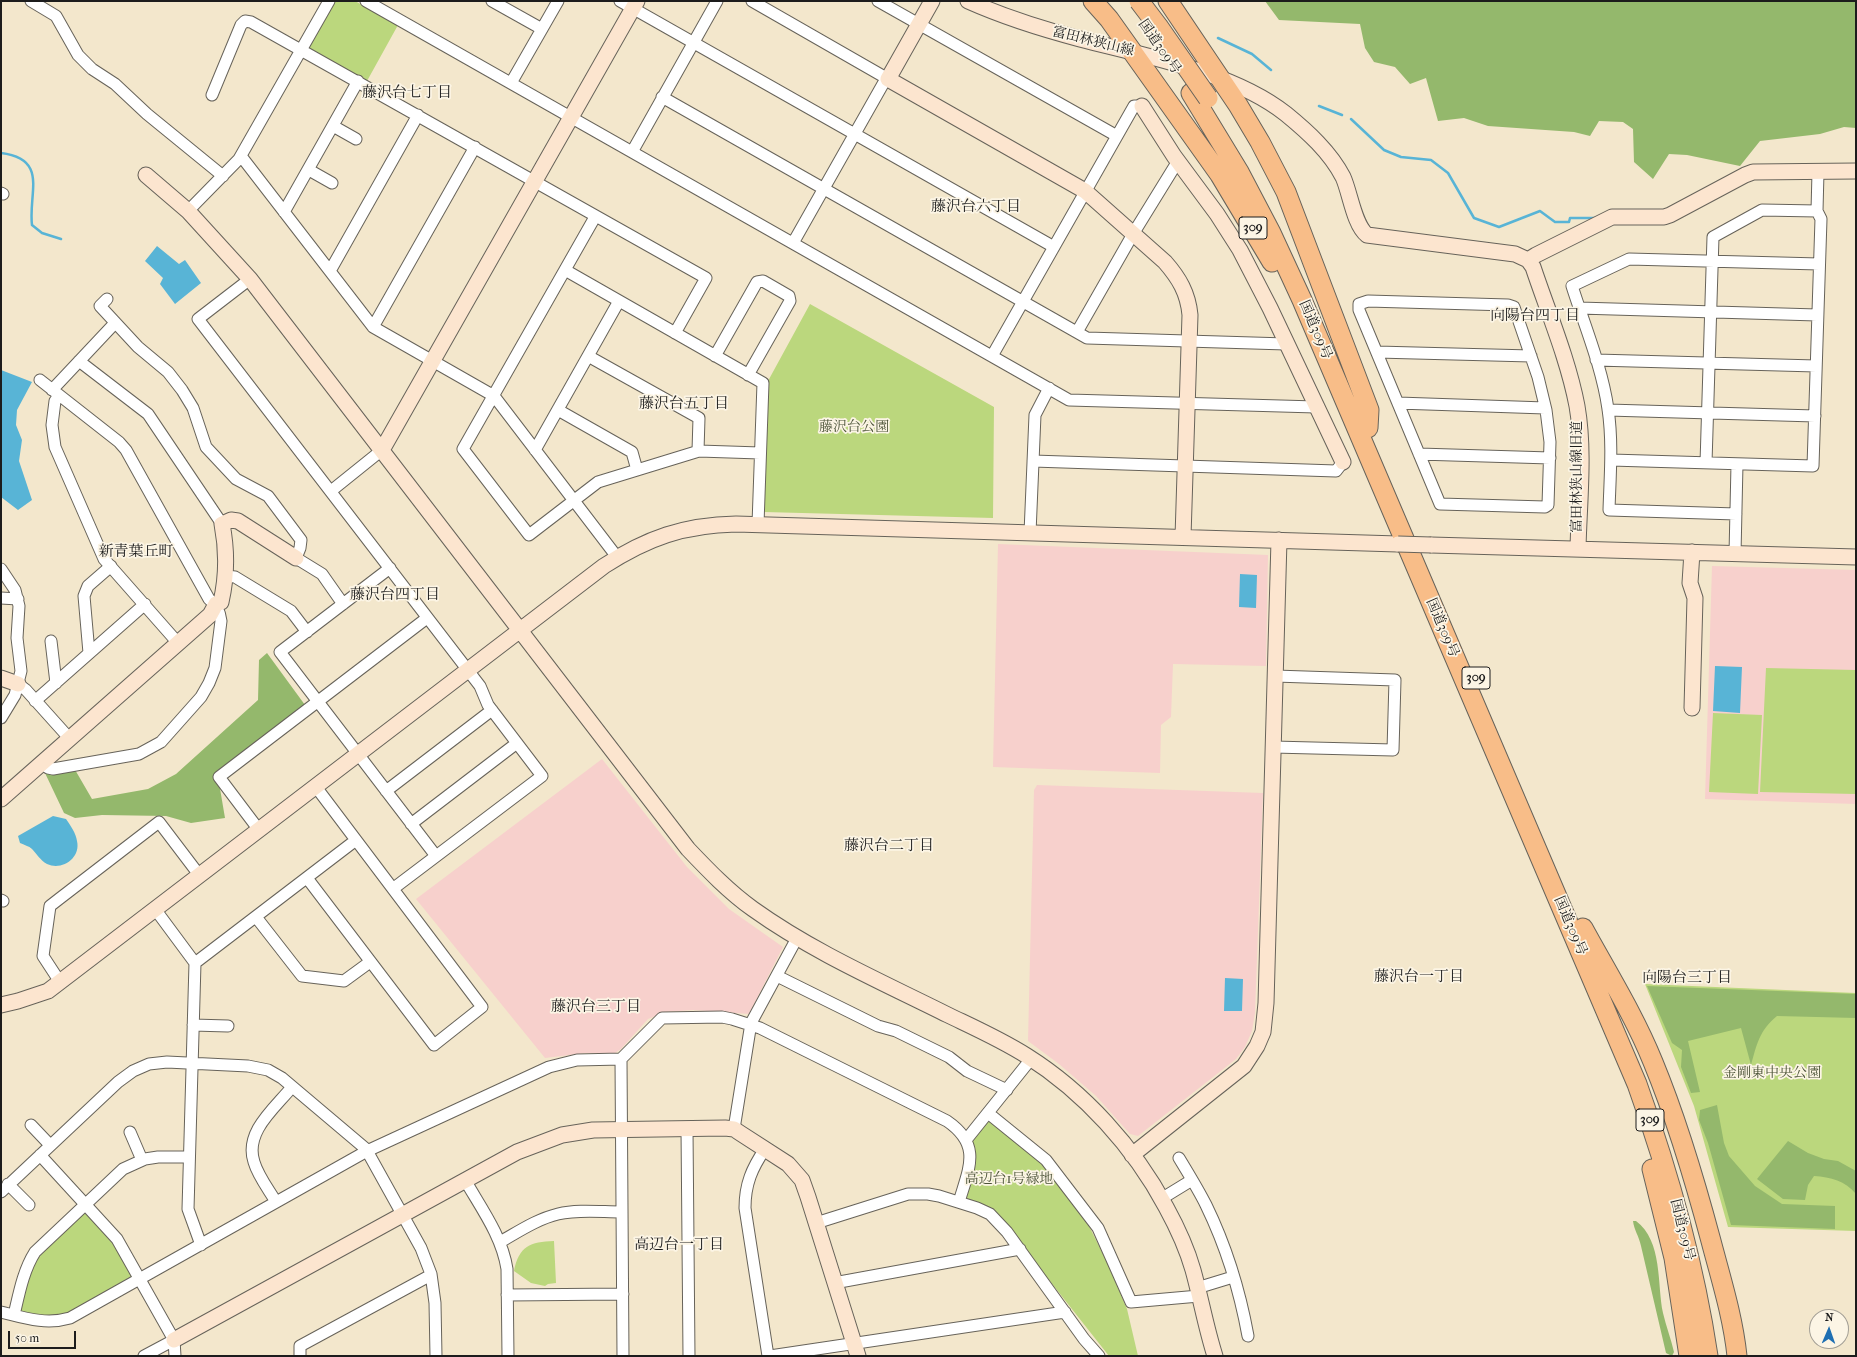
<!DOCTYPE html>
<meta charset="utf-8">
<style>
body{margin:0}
#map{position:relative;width:1857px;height:1357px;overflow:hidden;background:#f3e7cc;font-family:"IM FELL French Canon",serif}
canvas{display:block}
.frame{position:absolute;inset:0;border:2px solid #1c1c1c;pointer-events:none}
.north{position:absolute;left:1809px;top:1309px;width:40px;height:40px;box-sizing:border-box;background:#fcf5e5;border:1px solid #a29e95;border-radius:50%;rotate:2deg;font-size:11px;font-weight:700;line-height:16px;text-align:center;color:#1c1c1c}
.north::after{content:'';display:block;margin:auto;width:14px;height:18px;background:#1f6fb2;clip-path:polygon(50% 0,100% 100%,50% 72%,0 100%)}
.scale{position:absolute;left:8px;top:1331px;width:68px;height:18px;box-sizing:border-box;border:2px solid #1c1c1c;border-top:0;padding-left:5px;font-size:12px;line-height:14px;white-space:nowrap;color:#1c1c1c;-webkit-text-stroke:3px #fcf5e5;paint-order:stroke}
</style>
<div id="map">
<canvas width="1857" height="1357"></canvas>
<div class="frame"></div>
<div class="north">N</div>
<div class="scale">50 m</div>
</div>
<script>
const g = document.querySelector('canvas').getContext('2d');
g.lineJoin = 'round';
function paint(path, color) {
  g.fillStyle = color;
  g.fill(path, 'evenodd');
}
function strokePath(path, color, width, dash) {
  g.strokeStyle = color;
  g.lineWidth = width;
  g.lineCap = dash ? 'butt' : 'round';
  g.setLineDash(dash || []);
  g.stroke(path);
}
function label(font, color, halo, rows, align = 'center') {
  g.font = font + ' "IM FELL French Canon","Noto Serif JP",serif';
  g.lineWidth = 3.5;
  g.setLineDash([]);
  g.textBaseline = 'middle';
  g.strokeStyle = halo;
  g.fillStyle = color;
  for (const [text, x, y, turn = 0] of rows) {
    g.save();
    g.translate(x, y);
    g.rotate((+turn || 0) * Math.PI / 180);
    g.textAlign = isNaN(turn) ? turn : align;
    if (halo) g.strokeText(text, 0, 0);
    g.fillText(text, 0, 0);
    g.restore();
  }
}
const built = new Path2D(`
 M 998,544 L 1268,555 L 1266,666 L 1173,664 L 1171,717 L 1161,725 L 1160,773 L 993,767 Z
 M 1712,566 L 1856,570 L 1856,804 L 1705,799 Z
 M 602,759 L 687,867 L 729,909 L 783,947 L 749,1014 L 693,1010 L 666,1012 L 648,1019 L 621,1049 L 615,1053 L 586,1053 L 545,1058 L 416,899 Z
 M 1037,785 L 1263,793 L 1255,1013 L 1252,1031 L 1245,1047 L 1236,1059 L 1138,1136 L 1130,1134 L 1096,1096 L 1059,1064 L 1028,1041 L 1034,790 Z`);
const green = new Path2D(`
 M 334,1 L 355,1 L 398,25 L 367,81 L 308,48 Z
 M 810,304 L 994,407 L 993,518 L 764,512 L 768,381 Z
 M 1766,668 L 1856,670 L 1856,794 L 1760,792 Z
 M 1713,713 L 1762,715 L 1758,794 L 1709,792 Z
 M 1645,984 L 1856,993 L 1856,1231 L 1728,1227 L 1694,1106 Z
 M 989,1120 L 1044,1163 L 1087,1222 L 1108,1264 L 1127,1309 L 1138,1356 L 1109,1356 C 1089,1331 1069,1305 1049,1280 C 1024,1248 1007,1212 966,1198 L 976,1163 L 972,1142 Z
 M 86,1212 C 100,1227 133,1257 132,1279 L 70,1314 L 55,1319 L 19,1312 L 32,1264 L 79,1216 Z
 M 554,1241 L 556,1283 L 548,1284 L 545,1286 L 531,1283 L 514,1271 C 519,1246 530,1242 554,1241 Z`);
const forest = new Path2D(`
 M 1265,1 L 1856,1 L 1856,128 L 1844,127 L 1820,134 L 1760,141 L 1740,166 L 1687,155 L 1669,154 L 1653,179 L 1634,162 L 1633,129 L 1623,122 L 1599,121 L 1590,136 L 1574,132 L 1488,126 L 1464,118 L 1438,121 L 1426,78 L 1410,84 L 1395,67 L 1374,62 L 1365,48 L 1360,24 L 1279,20 Z
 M 267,653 L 305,705 L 217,771 L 225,818 L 191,823 L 166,816 L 102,815 L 75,818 L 64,813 L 45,773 L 74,768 L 92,799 L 148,789 L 176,774 L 258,700 L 259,660 Z
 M 1647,986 L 1856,994 L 1856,1018 L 1777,1016 C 1759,1031 1757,1044 1751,1065 L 1741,1028 L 1688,1041 L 1700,1092 L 1691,1093 L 1681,1067 L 1682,1050 L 1672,1043 Z
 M 1717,1105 L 1724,1143 L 1729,1156 L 1755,1186 L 1782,1204 L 1835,1206 L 1835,1229 L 1731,1225 L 1708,1143 L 1699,1120 L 1700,1110 Z
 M 1788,1141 L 1808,1153 L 1824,1159 L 1838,1161 L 1856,1171 L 1856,1194 C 1845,1181 1831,1177 1814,1176 L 1808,1185 L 1805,1200 L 1783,1199 L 1757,1179 Z
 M 1633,1221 L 1636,1221 C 1663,1241 1657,1285 1663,1313 C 1666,1326 1671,1339 1674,1352 L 1672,1356 L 1666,1353 L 1641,1246 C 1639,1236 1634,1230 1633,1221 Z`);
const water = new Path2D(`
 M 157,246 L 179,264 L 185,260 L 201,283 L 175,304 L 160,284 L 163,278 L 145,261 Z
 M 1,370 L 32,382 L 17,410 L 16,425 L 22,440 L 19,461 L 32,500 L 18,510 L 1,497 Z
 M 1240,574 L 1257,575 L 1256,608 L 1239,607 Z
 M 1715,666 L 1742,667 L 1740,713 L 1713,711 Z
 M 53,816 L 66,819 C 70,825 76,833 77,841 C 81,858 62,871 47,864 C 40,860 37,854 32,849 C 29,846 24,845 20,843 L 18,836 Z
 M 1225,978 L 1243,979 L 1242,1011 L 1224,1011 Z`);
const stream = new Path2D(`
 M 1218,38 L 1252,54 L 1271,70
 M 1319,106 L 1342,115
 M 1351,119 L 1384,150 L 1401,157 L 1431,160 L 1448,173 L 1474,218 L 1499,227 L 1540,211 L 1555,222 L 1569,222 L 1570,218 L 1596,218
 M 1,153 C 49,159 28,193 32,225 L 42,233 L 61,239`);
const street = new Path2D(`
 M 31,1 L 56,16 L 78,55 L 92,69 L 115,84 L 147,114 L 223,176
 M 366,1 L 1069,400 L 1316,407
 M 492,1 L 542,29
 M 620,1 L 1054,247
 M 752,1 L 888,79 L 883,84 L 793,243
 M 878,1 L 1117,136
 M 511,83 L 558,1
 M 212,95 L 241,25 L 245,21 L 251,22 L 706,278 L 675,333
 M 662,97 L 1087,338 L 1286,344
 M 333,126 L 356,139
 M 632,152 L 717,1
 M 241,156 L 373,327 L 494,396 L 617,557
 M 309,170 L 332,183
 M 1,193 L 3,194
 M 188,211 L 239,159 L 329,1
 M 284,212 L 358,81
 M 595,217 L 463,449 L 529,535 L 598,482 L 699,451 L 760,453
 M 565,270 L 763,383 L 758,524
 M 330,271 L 418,115
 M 250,279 L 198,319 L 480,686 L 488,705 L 542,776 L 394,888
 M 107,299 L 100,306 L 138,347 L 168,372 L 182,390 L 193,408 L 206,447 L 236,479 L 268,496 L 301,540 L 300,548 L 296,558 L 322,574 L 343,604
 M 1368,301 L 1508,305 L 1514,307 L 1538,377 L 1546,410 L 1550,442 L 1548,505 L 1545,507 L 1440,504 L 1359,310 L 1359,304 Z
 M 1579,308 L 1817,315
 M 373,327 L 475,147
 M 1077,332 L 1133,234 L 1178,161
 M 1377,352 L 1531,356
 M 588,356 L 699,418 L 698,451
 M 715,356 L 757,282 L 763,281 L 789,296 L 790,301 L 748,375
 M 992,356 L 1134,106 L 1142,106
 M 1596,360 L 1816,366
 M 79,361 L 148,414 L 222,524
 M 40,380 L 119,442 L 126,450 L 209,599 C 217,605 220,612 221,621 L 215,668 L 209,683 L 201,697 L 161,742 L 139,754 L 53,769 L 48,768 L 42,764
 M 52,390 L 115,323
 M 59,395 L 55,401 L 52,425 L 55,447 L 104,559 L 178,643
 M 1398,403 L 1545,408
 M 558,410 L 632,452 L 637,470
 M 1608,410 L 1815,416
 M 535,450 L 619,301
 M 1419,454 L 1550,458
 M 1611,460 L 1813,466 L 1821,219 L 1817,211 L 1818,172
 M 1033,461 L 1336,471 L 1343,462
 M 1706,463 L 1713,237 L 1762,210 L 1817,211
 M 331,491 L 382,450
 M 1736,514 L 1609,510 C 1610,477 1613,443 1608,409 C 1602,367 1585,327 1572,286 L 1629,259 L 1819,264
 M 1030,533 L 1035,415 L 1049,388
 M 1735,554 L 1737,464
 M 390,568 L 280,652 L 436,856
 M 1,569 L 15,590 L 19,606 L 17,638 L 21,671 L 15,695 L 1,718
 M 226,576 L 235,577 L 291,611 L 307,632
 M 1,598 L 18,599
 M 51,641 L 56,683
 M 89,653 L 84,596 L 88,586 L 111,566
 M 18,684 L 26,690 L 70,739
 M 35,701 L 145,604
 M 1273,747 L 1393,750 L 1395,680 L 1275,676
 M 386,791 L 492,710
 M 411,824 L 517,743
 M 259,830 L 219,777 L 427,618
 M 307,878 L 434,1045 L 482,1007 L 316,787
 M 1,900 L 3,901
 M 155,909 L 195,963 L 188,1209 L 201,1245
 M 256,917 L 302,976 L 344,981 L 370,962
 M 195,963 L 356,840
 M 777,976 L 878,1026 L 896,1031 L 949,1057 L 967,1071 L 1007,1090
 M 60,982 L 43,956 L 50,906 L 59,899 L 159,822 L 200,876
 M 193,1025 L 228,1026
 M 988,1113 L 1046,1160 L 1098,1228 L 1131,1302 L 1199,1296
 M 31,1125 L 50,1145
 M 687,1129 L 689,1356
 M 734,1129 L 751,1023 L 797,938
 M 130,1132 L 142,1160
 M 966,1140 L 1031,1059
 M 765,1149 C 752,1168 745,1184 745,1208 L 768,1356
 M 40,1155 L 117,1239 L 174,1340 L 175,1356
 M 1179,1158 C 1188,1173 1198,1189 1206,1205 C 1226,1246 1240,1292 1248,1336
 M 465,1180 C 481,1208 502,1236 507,1269 L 508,1356
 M 8,1184 L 29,1205
 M 1,1192 L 118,1082 L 133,1071 L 149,1064 L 167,1062 L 248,1066 L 268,1070 L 282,1078 L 366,1149 L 421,1248 L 431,1274 L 435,1303 L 436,1356
 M 1161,1199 L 1192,1180
 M 276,1202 C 269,1190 258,1176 254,1162 C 244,1132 275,1108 292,1087
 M 816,1223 L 908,1194 L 928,1194 L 939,1196 L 977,1208 L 990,1214 L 1007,1232 L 1084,1339 L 1099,1356
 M 500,1242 C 518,1232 537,1219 558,1214 C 578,1209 601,1212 622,1212
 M 834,1283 L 1020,1249
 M 1197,1288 L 1233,1277
 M 507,1295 L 623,1294
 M 1,1312 C 25,1318 46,1325 70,1318 L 367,1151 L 549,1067 L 577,1060 L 621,1059
 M 14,1315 C 19,1294 23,1271 35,1252 L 123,1169 L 145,1159 L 158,1157 L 189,1157
 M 144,1356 L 174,1340
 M 300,1356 L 300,1346 L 431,1275
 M 623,1356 L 621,1059 L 662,1018 L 722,1017 L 732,1019 L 760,1028 L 947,1121 C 982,1145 969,1168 959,1202
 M 770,1356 L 1065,1312`);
const secondary = new Path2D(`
 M 932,1 L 888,79 L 1085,191 L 1165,262 C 1179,278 1188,293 1190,315 L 1183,537
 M 968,1 C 1004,17 1042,29 1080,39 C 1145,56 1233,72 1286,114 C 1308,132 1330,152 1343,177 C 1350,192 1354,225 1367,235 L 1515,254 L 1528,260 L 1533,267 C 1548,312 1568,359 1577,406 C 1585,452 1579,502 1578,549
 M 1142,106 L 1174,156 L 1217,214 L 1240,250 L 1270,308 L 1343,462
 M 146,175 L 188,211 L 250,279 L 688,849 C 708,870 729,892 753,909 C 813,952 882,982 948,1015 C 975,1028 1002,1040 1027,1056 C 1084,1092 1134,1147 1166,1207 C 1177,1227 1187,1249 1193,1270 C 1201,1299 1206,1328 1215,1356
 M 1528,260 L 1536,255 L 1612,217 L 1664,217 L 1670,215 L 1745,175 L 1753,172 L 1856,171
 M 382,450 L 637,1
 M 1431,545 L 1856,557
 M 1,678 L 18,684
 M 1692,708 L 1695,598 L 1690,583 L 1692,552
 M 1,799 L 210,615 L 216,604 L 221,602 C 227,576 227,550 222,524 L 231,520 L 238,521 L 296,558
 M 1,1005 L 18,1001 L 48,991 L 604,566 C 647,538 684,525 736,524 L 1398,544
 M 1132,1155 L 1244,1066 L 1257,1046 L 1263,1032 L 1266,1003 L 1279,540
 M 174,1340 L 517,1152 L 562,1135 L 593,1130 L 725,1128 L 734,1129 L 740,1133 L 788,1164 L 802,1180 L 808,1197 L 858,1356`);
const highway = new Path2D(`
 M 1093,1 L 1109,19 L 1220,175 L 1272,262
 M 1168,1 L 1238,105 L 1260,142 L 1286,192 L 1369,410 L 1368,428
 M 1191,93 L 1239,172 L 1271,233 L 1302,300 L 1637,1084 C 1669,1173 1694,1263 1708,1356
 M 1583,928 C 1607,972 1634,1015 1653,1062 C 1677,1120 1695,1181 1711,1241 C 1721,1279 1733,1317 1737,1356
 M 1652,1169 L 1674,1258 L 1689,1356`);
const secondaryBridge = new Path2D(`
 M 1398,544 L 1431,545`);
const highwayBridge = new Path2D(`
 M 1139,1 L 1158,26 L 1208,98`);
const shields = [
 [1253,228,28],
 [1476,678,28],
 [1650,1120,28]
];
const shieldNames = [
 ["309",1253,228],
 ["309",1476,678],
 ["309",1650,1120]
];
const streetNames = [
 ["富田林狭山線",1093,42,14],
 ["国道309号",1159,47,55],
 ["国道309号",1315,330,67],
 ["富田林狭山線旧道",1578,477,-90],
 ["国道309号",1442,628,67],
 ["国道309号",1570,926,67],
 ["国道309号",1682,1230,76]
];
const parkNames = [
 ["藤沢台公園",854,428],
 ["金剛東中央公園",1772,1074],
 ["高辺台1号緑地",1009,1180]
];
const neighbourhoodNames = [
 ["藤沢台七丁目",407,93],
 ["藤沢台六丁目",976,207],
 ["向陽台四丁目",1535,316],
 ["藤沢台五丁目",684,404],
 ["新青葉丘町",136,552],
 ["藤沢台四丁目",395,595],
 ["藤沢台二丁目",889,846],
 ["藤沢台一丁目",1419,977],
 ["向陽台三丁目",1687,978],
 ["藤沢台三丁目",596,1007],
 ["高辺台一丁目",679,1245]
];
paint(built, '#f7d0cc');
paint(green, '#bbd77d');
paint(forest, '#94b86c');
paint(water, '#58b4d6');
strokePath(stream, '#58b4d6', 2.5);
strokePath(street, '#67635a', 13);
strokePath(secondary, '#67635a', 17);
strokePath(highway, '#67635a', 21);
strokePath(street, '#fff', 11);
strokePath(secondary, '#fce5cf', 15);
strokePath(highway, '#f8bd88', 19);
strokePath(secondaryBridge, '#67635a', 17, []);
strokePath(highwayBridge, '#67635a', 21, []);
strokePath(secondaryBridge, '#fce5cf', 15);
strokePath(highwayBridge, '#f8bd88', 19);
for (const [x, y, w] of shields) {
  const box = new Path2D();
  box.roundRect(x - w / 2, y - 11, w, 22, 3);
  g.fillStyle = '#fcf5e5';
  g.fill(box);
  strokePath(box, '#1c1c1c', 1);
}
label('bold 13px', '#1c1c1c', null, shieldNames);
label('14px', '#1c1c1c', '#fcf5e5', streetNames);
label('14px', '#4c5439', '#fcf5e5', parkNames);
label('15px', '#1c1c1c', '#fcf5e5', neighbourhoodNames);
</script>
